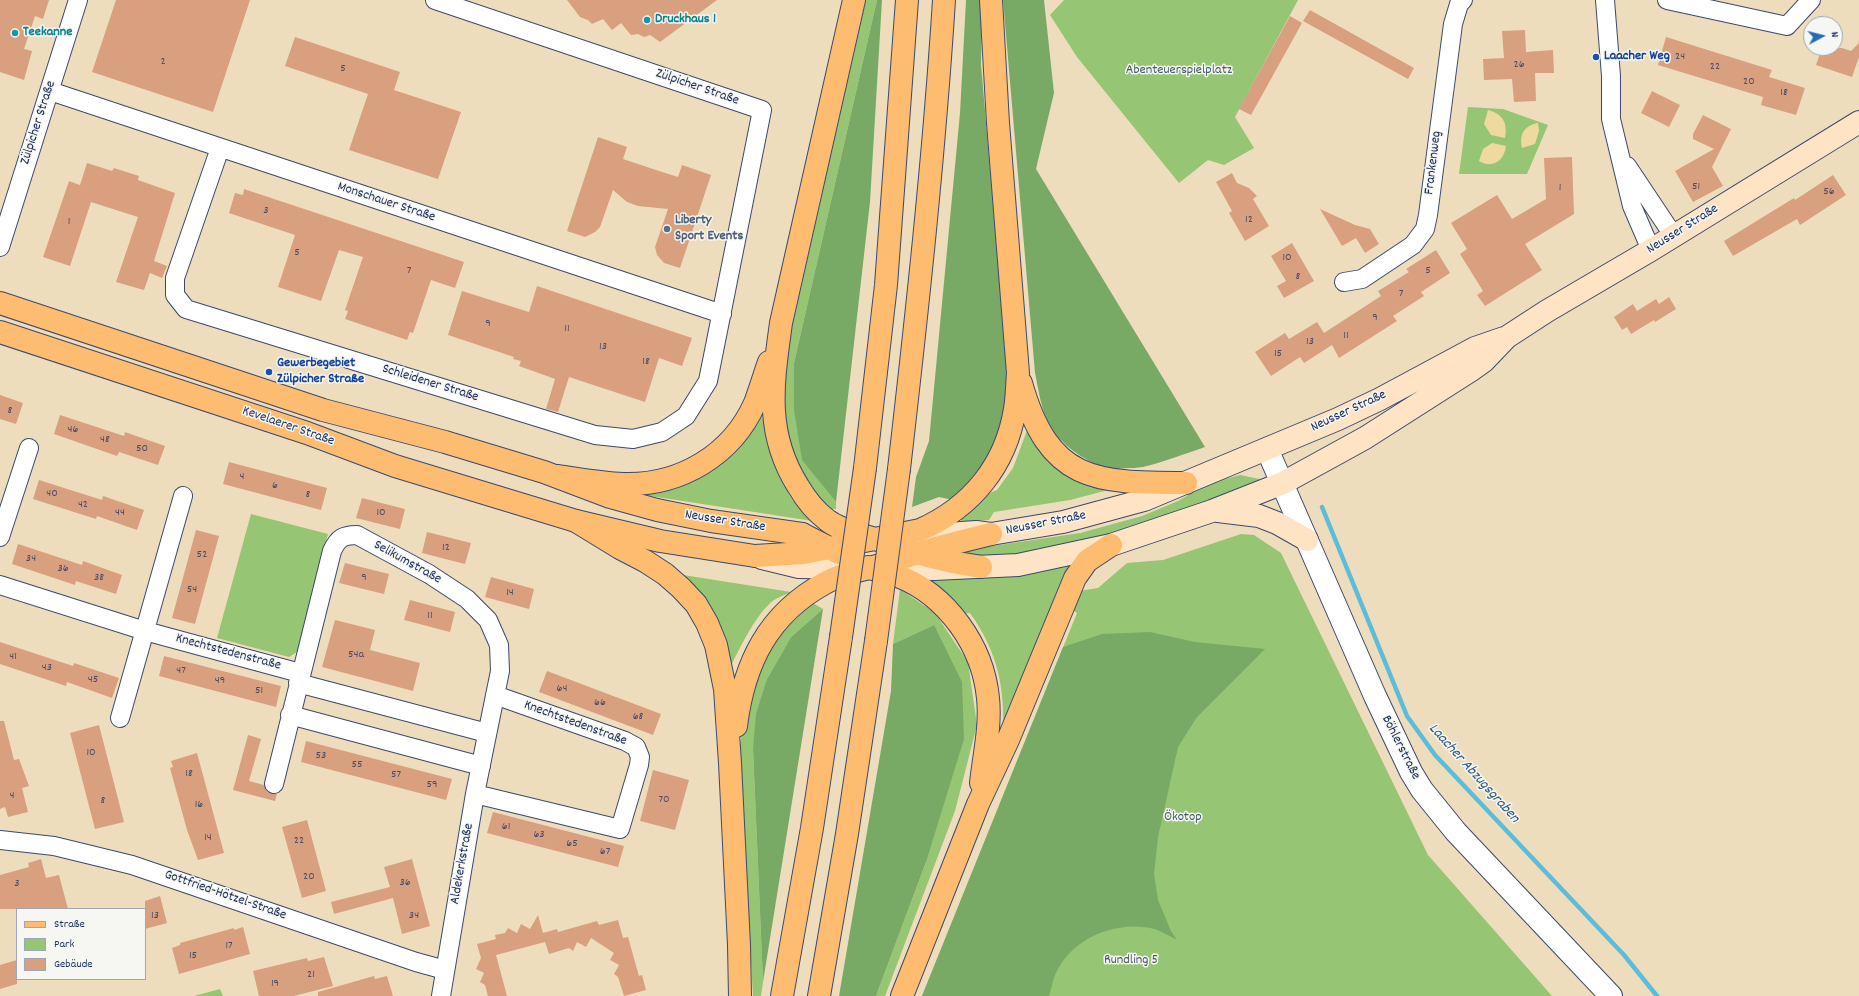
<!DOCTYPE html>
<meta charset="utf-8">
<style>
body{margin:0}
#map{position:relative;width:1859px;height:996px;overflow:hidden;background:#eeddbc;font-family:Dekko,sans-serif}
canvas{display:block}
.legend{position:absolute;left:16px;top:908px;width:130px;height:72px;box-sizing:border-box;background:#f6f6f2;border:1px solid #9ea6b7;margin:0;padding:5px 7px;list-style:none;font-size:12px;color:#1b2f5e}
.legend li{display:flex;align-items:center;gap:8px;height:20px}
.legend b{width:20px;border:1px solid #9ea6b7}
.north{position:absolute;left:1803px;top:16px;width:40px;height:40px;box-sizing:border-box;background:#f6f6f2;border:1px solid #9ea6b7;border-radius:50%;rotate:83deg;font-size:11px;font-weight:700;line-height:16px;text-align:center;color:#1b2f5e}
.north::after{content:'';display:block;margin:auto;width:14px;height:18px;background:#1f6fb2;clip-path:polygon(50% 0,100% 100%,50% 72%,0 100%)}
</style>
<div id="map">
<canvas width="1859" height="996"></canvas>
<ul class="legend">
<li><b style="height:5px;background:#fdbc6f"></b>Straße</li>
<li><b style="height:11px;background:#96c574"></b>Park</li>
<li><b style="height:11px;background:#d8a07e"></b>Gebäude</li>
</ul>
<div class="north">N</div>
</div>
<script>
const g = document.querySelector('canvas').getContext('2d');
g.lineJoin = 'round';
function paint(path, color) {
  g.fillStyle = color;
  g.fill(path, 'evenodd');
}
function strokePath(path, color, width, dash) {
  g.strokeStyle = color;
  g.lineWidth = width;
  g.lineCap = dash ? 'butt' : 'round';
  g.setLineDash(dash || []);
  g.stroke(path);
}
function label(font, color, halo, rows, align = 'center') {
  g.font = font + ' Dekko,sans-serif';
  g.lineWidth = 3;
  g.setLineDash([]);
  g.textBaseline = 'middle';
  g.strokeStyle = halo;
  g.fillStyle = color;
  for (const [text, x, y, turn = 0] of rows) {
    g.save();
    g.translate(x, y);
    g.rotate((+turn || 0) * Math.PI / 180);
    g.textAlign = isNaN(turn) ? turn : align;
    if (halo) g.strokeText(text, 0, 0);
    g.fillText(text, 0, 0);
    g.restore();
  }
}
const green = new Path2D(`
 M 866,0 L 877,0 L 794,363 L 802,459 L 836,502 L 836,509 L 824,509 L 804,483 L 785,441 L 784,363 Z
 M 1064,0 L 1298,0 L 1235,117 L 1254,148 L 1224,165 L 1208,160 L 1179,183 L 1077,57 L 1050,15 Z
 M 1468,107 L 1503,109 L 1548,125 L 1527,174 L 1459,174 Z
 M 757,413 L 762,414 C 768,449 774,471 793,501 L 801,503 L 819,522 L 644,495 L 645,489 L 666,487 Z
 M 1029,425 L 1112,489 L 1070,500 L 994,512 L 989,520 L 963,522 L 960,519 L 987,494 L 997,490 L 1013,468 Z
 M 1240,475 L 1265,480 L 1135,530 L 1007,558 L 967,556 L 964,553 L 972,549 L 1080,533 L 1142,516 L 1178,501 L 1209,483 Z
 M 251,514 L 328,534 L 297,652 L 289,657 L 217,638 Z
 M 1241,534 L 1254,535 L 1281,553 L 1428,855 L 1552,996 L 922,996 L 1077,613 L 1071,609 L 1079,591 L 1098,588 L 1127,563 L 1163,560 Z
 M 1072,563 L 1003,738 C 1005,689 999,654 970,613 L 963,614 L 922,577 Z
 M 677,574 L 791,592 C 785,595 779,597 774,600 C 757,612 738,651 729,670 Z
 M 900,589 L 935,613 L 968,662 L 977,725 L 955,811 L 885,996 L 876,996 L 926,862 L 934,625 L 893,644 Z
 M 813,603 L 823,609 L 791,637 L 767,679 L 753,749 L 763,982 L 761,996 L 753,996 L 739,751 L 749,693 L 771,642 Z
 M 220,989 L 223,996 L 194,996 Z`);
const forest = new Path2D(`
 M 877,0 L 882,0 L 870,202 L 836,502 L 802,460 L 794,410 L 794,363 Z
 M 966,0 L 982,0 L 981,64 L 1007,369 L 1005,406 L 995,444 L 975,478 L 953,500 L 939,497 L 912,507 L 916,477 L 929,441 L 960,113 Z
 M 1003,0 L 1044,0 L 1054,93 L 1036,169 L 1205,447 C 1184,454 1164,462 1143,467 C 1131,469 1120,467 1109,471 C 1083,459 1056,444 1045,415 C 1040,402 1038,387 1035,373 Z
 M 823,609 L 763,982 L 753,749 L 756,714 L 767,679 L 791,637 Z
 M 934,625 L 962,682 L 964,739 L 926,862 L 876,996 L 839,996 L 891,691 L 893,644 Z
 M 1150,632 L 1195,642 L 1265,649 L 1197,717 L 1178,747 L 1158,837 L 1154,874 L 1158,900 L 1171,931 L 1177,940 C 1170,936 1162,932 1155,929 C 1116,919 1068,939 1054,978 C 1052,984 1051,990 1049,996 L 922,996 L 1063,647 L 1102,634 Z`);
const sand = new Path2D(`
 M 1488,110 C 1503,114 1508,123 1505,138 L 1491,135 L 1484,124 Z
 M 1538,123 L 1539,131 L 1535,144 L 1522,148 C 1519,134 1524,126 1538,123 Z
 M 1492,143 L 1506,146 C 1504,161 1493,169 1479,161 L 1483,149 Z`);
const stream = new Path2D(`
 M 1322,507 L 1407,716 L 1435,755 L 1624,955 L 1657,996`);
const building = new Path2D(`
 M 0,0 L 49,0 L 43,19 L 35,16 L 24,49 L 32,51 L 24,80 L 0,72 Z
 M 116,0 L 250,0 L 213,112 L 92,72 Z
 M 567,0 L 717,0 L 660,42 L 650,35 L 644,37 L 638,34 L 631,35 L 621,23 L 612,30 L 603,19 L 592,24 L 588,20 L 580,17 Z
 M 1310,10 L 1414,68 L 1408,79 L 1303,21 Z
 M 1290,16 L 1302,23 L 1251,115 L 1239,109 Z
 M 1525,30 L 1526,52 L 1553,50 L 1554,73 L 1535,73 L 1536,101 L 1514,102 L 1512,79 L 1484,80 L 1483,59 L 1504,58 L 1502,31 Z
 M 295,37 L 400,72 L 394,90 L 461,112 L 438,179 L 349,150 L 368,94 L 285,66 Z
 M 1666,37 L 1772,70 L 1769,77 L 1805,88 L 1796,115 L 1761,105 L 1763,97 L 1658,65 Z
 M 1859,43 L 1859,57 L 1852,77 L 1816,65 L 1822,48 L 1842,48 L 1851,51 Z
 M 1652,91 L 1680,105 L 1669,127 L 1641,113 Z
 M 1703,115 L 1731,129 L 1712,167 L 1723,186 L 1693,202 L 1675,171 L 1714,149 L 1693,139 L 1693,134 Z
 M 598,137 L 627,147 L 623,159 L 659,171 L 678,177 L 682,165 L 711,175 L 680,268 L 664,263 L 657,255 L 655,247 L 668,209 L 638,206 L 627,202 L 613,190 L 600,227 L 595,232 L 585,237 L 567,231 Z
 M 1572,157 L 1574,214 L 1525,244 L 1542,270 L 1485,306 L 1477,295 L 1483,291 L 1460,254 L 1467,249 L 1451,223 L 1497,195 L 1512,219 L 1546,199 L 1544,158 Z
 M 87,163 L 112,171 L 114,168 L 139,176 L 138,180 L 175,193 L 154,261 L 167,266 L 162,278 L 150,273 L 144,290 L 116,282 L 138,217 L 91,202 L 70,266 L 43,257 L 69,181 L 80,185 Z
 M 1232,173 L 1237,183 L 1249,188 L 1257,196 L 1253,199 L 1269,226 L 1245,241 L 1229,213 L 1232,211 L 1216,182 Z
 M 1833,175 L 1846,195 L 1800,225 L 1797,219 L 1733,256 L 1724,241 L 1794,198 L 1795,200 Z
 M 244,189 L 464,262 L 455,288 L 431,280 L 413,333 L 410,332 L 407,340 L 345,319 L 348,311 L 345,310 L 363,257 L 339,250 L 321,301 L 278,287 L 295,235 L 229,213 L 235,193 L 243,195 Z
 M 1320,209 L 1355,225 L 1370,229 L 1379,244 L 1365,253 L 1356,238 L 1342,246 Z
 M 1292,243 L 1314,281 L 1284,298 L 1277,286 L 1286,281 L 1271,256 Z
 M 1436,250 L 1450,273 L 1421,292 L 1424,296 L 1393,316 L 1397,321 L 1339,358 L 1332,345 L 1304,363 L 1300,357 L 1271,376 L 1255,352 L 1285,333 L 1289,339 L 1317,322 L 1324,333 L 1381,296 L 1378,291 L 1409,272 L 1406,269 Z
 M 537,286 L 692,338 L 682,366 L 659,358 L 645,402 L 569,377 L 558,412 L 546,409 L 555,379 L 519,366 L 521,361 L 513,359 L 514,357 L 448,335 L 462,291 L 529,312 Z
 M 1669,297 L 1676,309 L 1655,322 L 1654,320 L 1631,334 L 1627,327 L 1622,330 L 1614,317 L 1633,304 L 1637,311 L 1656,299 L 1659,304 Z
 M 0,395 L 23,403 L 16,424 L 0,419 Z
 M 60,415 L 124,436 L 125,432 L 165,446 L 158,465 L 119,452 L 117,456 L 54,434 Z
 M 229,462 L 327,488 L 321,510 L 223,484 Z
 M 39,480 L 102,500 L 103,496 L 144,510 L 137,530 L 97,516 L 96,519 L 33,499 Z
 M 362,498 L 405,509 L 400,529 L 356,518 Z
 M 196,530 L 219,536 L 195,624 L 172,618 Z
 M 427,532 L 471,543 L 465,564 L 422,553 Z
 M 18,544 L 82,565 L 83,561 L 122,575 L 116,594 L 76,581 L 75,585 L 12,564 Z
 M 345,563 L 389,574 L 384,594 L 339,583 Z
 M 491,577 L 534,589 L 529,609 L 485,597 Z
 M 410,600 L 455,612 L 450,632 L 404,620 Z
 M 335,620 L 375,630 L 370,650 L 420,663 L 413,691 L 322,667 Z
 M 0,642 L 73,666 L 74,663 L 119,678 L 112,698 L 67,682 L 66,686 L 0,664 Z
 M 164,656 L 281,686 L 276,707 L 159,676 Z
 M 547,671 L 661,714 L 653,735 L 539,692 Z
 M 0,721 L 4,721 L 14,760 L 19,759 L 29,786 L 22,788 L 28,812 L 8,817 L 5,807 L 0,809 Z
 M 99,725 L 124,822 L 95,829 L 70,733 Z
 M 248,735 L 261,739 L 249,781 L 264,785 L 267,792 L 277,794 L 275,801 L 233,790 Z
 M 306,741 L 452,779 L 446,800 L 301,762 Z
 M 197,753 L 224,853 L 198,860 L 187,830 L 170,768 L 173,767 L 171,761 Z
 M 653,770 L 689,780 L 675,830 L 640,821 Z
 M 493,812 L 624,846 L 618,867 L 487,833 Z
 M 307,820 L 326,891 L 302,898 L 282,827 Z
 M 41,859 L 46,878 L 59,875 L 68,909 L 0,909 L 0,875 L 29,867 L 28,863 Z
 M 412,859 L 430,926 L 402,934 L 393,898 L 334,914 L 331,902 L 390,887 L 384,867 Z
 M 160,896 L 167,923 L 145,929 L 145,901 Z
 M 538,915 L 543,933 L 557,929 L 558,932 L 597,921 L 599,925 L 618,920 L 623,938 L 628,937 L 639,976 L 642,975 L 646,990 L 624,996 L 618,977 L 614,974 L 619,965 L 610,960 L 614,953 L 591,938 L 586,947 L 577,942 L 573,951 L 569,948 L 549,954 L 545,942 L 496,955 L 507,996 L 488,996 L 485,985 L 480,982 L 484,973 L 476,969 L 481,958 L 477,944 L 496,939 L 495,935 L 505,933 L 508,928 L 517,933 L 521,924 L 530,929 Z
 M 243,927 L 250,954 L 179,974 L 172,948 L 180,945 L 180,943 L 234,928 L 234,930 Z
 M 324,957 L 333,986 L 294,996 L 259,996 L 253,971 L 307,958 L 308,961 Z
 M 17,960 L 17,984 L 0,989 L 0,965 Z
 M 374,976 L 375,979 L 387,976 L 393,996 L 318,996 L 318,992 Z`);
const minor = new Path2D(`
 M 1605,0 L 1611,76 L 1611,119 L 1632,206 L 1651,250
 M 1667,0 L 1787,26 L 1811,0
 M 50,91 L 722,314
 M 220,148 L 175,278 L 175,295 L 186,309 L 595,435 L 633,439 L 662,432 L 686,416 L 708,381 L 762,110 L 435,0
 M 1627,166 L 1673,235
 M 0,247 L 78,0
 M 1344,282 L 1362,279 L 1413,245 L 1425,229 L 1428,215 L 1453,24 L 1459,4 L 1463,0
 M 0,537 L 29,448
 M 0,585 L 145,631 L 300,673
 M 298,683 L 487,733
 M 290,715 L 481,766
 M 120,718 L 183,496
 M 274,784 L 332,551 C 338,538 343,535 357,535 L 429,574 L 467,599 L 488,620 L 499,645 L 500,671 L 475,794 L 441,996
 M 475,794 L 620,829 L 639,765 L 640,757 L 636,747 L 625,741 L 495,695
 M 0,840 L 54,846 L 132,865 L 416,962 L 445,970`);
const tertiary = new Path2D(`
 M 1267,449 L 1375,696 L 1411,772 L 1422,790 L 1456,832 L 1611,996`);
const secondary = new Path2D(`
 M 1218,511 L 1259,516 L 1277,523 L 1307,540
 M 906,537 L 976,532 L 991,534 L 1063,522 L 1144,500 L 1338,419 L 1380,399 L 1475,348 L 1504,338
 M 762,558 L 799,567 L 934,569 L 1018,565 L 1111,545 L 1212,511 L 1283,483 L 1365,438 L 1470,371 L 1484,361 L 1507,337 L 1547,311 L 1651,250 L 1859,122`);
const primary = new Path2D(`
 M 0,303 L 323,410 L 445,442 L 544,472 L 610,497 L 657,510 L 711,521 L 802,534
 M 0,332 L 307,433 L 395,466 L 576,521 L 660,541 L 755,556`);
const trunk = new Path2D(`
 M 576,521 L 620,548 L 645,561 L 665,574 L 681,588 L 696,604 L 707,623 L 716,645 L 725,689 L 730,763 L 739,945 L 740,996
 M 802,534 L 839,553
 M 868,567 C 878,571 888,572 898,576 C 947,595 983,646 988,698 C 991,726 984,755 981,783
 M 736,726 C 744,663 768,614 825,583 C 842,573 861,571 880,565 C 916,553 953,543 991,534
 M 902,996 L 978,804 L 1008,740 L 1075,578 L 1087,561 L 1111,545`);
const motorway = new Path2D(`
 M 854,0 L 781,323 C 773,382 764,432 798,486 C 805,498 815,511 827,520 C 841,531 861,534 878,540 C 912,553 945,562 981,567
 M 1021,383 C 1049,482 1094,483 1186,483
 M 865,468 L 886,285 L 907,0
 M 899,469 C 917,313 934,157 944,0
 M 557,476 C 579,479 601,483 623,484 C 680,486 732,455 755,403 C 760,390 764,376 769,362
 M 755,556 L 804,553 L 920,530 C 972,507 1006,465 1015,409 C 1017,397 1017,385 1018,373 L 998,123 L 991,0
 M 782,996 L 812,828 L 841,637
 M 819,996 L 847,834 L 876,641`);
const motorwayBridge = new Path2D(`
 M 841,637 L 865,468
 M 876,641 L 899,469`);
const markers = [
 [647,20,4,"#0f9aa8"],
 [15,33,4,"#0f9aa8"],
 [1596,57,4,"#1a4fb4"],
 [667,229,4,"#5c6f8a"],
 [269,372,4,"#1a4fb4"]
];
const numberNames = [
 ["24",1680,57],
 ["2",163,62],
 ["26",1519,65],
 ["22",1715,67],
 ["5",343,69],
 ["20",1749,82],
 ["18",1784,93],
 ["51",1696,187],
 ["1",1560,188],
 ["56",1829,192],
 ["3",266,211],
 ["12",1249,220],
 ["1",69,222],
 ["5",297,253],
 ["10",1287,258],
 ["7",409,271],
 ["5",1428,271],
 ["8",1298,277],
 ["7",1401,294],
 ["9",1375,318],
 ["9",488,324],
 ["11",567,329],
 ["11",1346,336],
 ["13",1310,342],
 ["13",603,347],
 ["15",1278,354],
 ["18",646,362],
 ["8",10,411],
 ["46",73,430],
 ["48",105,440],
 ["50",142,449],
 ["4",242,477],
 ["6",275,486],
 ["40",52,494],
 ["8",308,495],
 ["42",83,505],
 ["44",120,513],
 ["10",381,513],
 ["12",446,548],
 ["52",202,555],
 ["34",31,559],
 ["36",63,569],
 ["38",99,578],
 ["9",364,578],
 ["54",192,590],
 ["14",510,593],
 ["11",430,616],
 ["54a",356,655],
 ["41",13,657],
 ["43",47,668],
 ["47",181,671],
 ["45",93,680],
 ["49",220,681],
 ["64",562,689],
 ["51",259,691],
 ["66",600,703],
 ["68",638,717],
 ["10",91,753],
 ["53",321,756],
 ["55",357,765],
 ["18",189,774],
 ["57",396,775],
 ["59",432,785],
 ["4",12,796],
 ["70",664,800],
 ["8",103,801],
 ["16",199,805],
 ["61",506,827],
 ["63",539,835],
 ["14",208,838],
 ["22",299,841],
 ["65",572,844],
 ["67",605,852],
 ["20",309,877],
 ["36",405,883],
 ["3",17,884],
 ["13",155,916],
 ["34",414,916],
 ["17",229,946],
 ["15",193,956],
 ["21",311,975],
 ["19",275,984]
];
const cultureNames = [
 ["Druckhaus 1",655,20],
 ["Teekanne",23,33]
];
const transitNames = [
 ["Laacher Weg",1604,57],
 ["Gewerbegebiet",277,364],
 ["Zülpicher Straße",277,380]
];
const parkNames = [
 ["Abenteuerspielplatz",1179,71],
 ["Ökotop",1183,818],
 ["Rundling 5",1131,961]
];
const streetNames = [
 ["Zülpicher Straße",697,88,19],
 ["Zülpicher Straße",39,123,-72],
 ["Frankenweg",1434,163,-83],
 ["Monschauer Straße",386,203,18],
 ["Neusser Straße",1683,230,-32],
 ["Schleidener Straße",430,384,17],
 ["Neusser Straße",1349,412,-25],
 ["Kevelaerer Straße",288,427,19],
 ["Neusser Straße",725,522,9],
 ["Neusser Straße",1046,524,-11],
 ["Selikumstraße",407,563,29],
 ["Knechtstedenstraße",228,653,15],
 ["Knechtstedenstraße",575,724,20],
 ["Böhlerstraße",1400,748,63],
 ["Aldekerkstraße",463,864,-80],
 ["Gottfried-Hötzel-Straße",225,896,19]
];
const serviceNames = [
 ["Liberty",675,221],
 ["Sport Events",675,237]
];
const waterNames = [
 ["Laacher Abzugsgraben",1473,774,48]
];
paint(green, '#96c574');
paint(forest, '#78aa66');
paint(sand, '#eeda9e');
strokePath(stream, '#5cbdda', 4.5);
paint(building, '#d8a07e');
strokePath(minor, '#3b496c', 20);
strokePath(tertiary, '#3b496c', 24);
strokePath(secondary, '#3b496c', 24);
strokePath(primary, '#3b496c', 24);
strokePath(trunk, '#3b496c', 24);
strokePath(motorway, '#3b496c', 24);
strokePath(minor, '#fff', 18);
strokePath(tertiary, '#fff', 22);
strokePath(secondary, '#fee4c5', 22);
strokePath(primary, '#fdbc6f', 22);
strokePath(trunk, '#fdbc6f', 22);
strokePath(motorway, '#fdbc6f', 22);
strokePath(motorwayBridge, '#3b496c', 24, []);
strokePath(motorwayBridge, '#fdbc6f', 22);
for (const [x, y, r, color] of markers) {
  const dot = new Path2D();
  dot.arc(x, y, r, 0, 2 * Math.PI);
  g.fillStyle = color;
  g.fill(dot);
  strokePath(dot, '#f6f6f2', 1.5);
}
label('12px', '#4a4b66', null, numberNames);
label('bold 14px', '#0d838f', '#f6f6f2', cultureNames, 'left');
label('bold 14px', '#164399', '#f6f6f2', transitNames, 'left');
label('14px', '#405c65', '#f6f6f2', parkNames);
label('14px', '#1b2f5e', '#f6f6f2', streetNames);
label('bold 14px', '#4e5e75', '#f6f6f2', serviceNames, 'left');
label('italic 15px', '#2e5a83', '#f6f6f2', waterNames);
</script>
